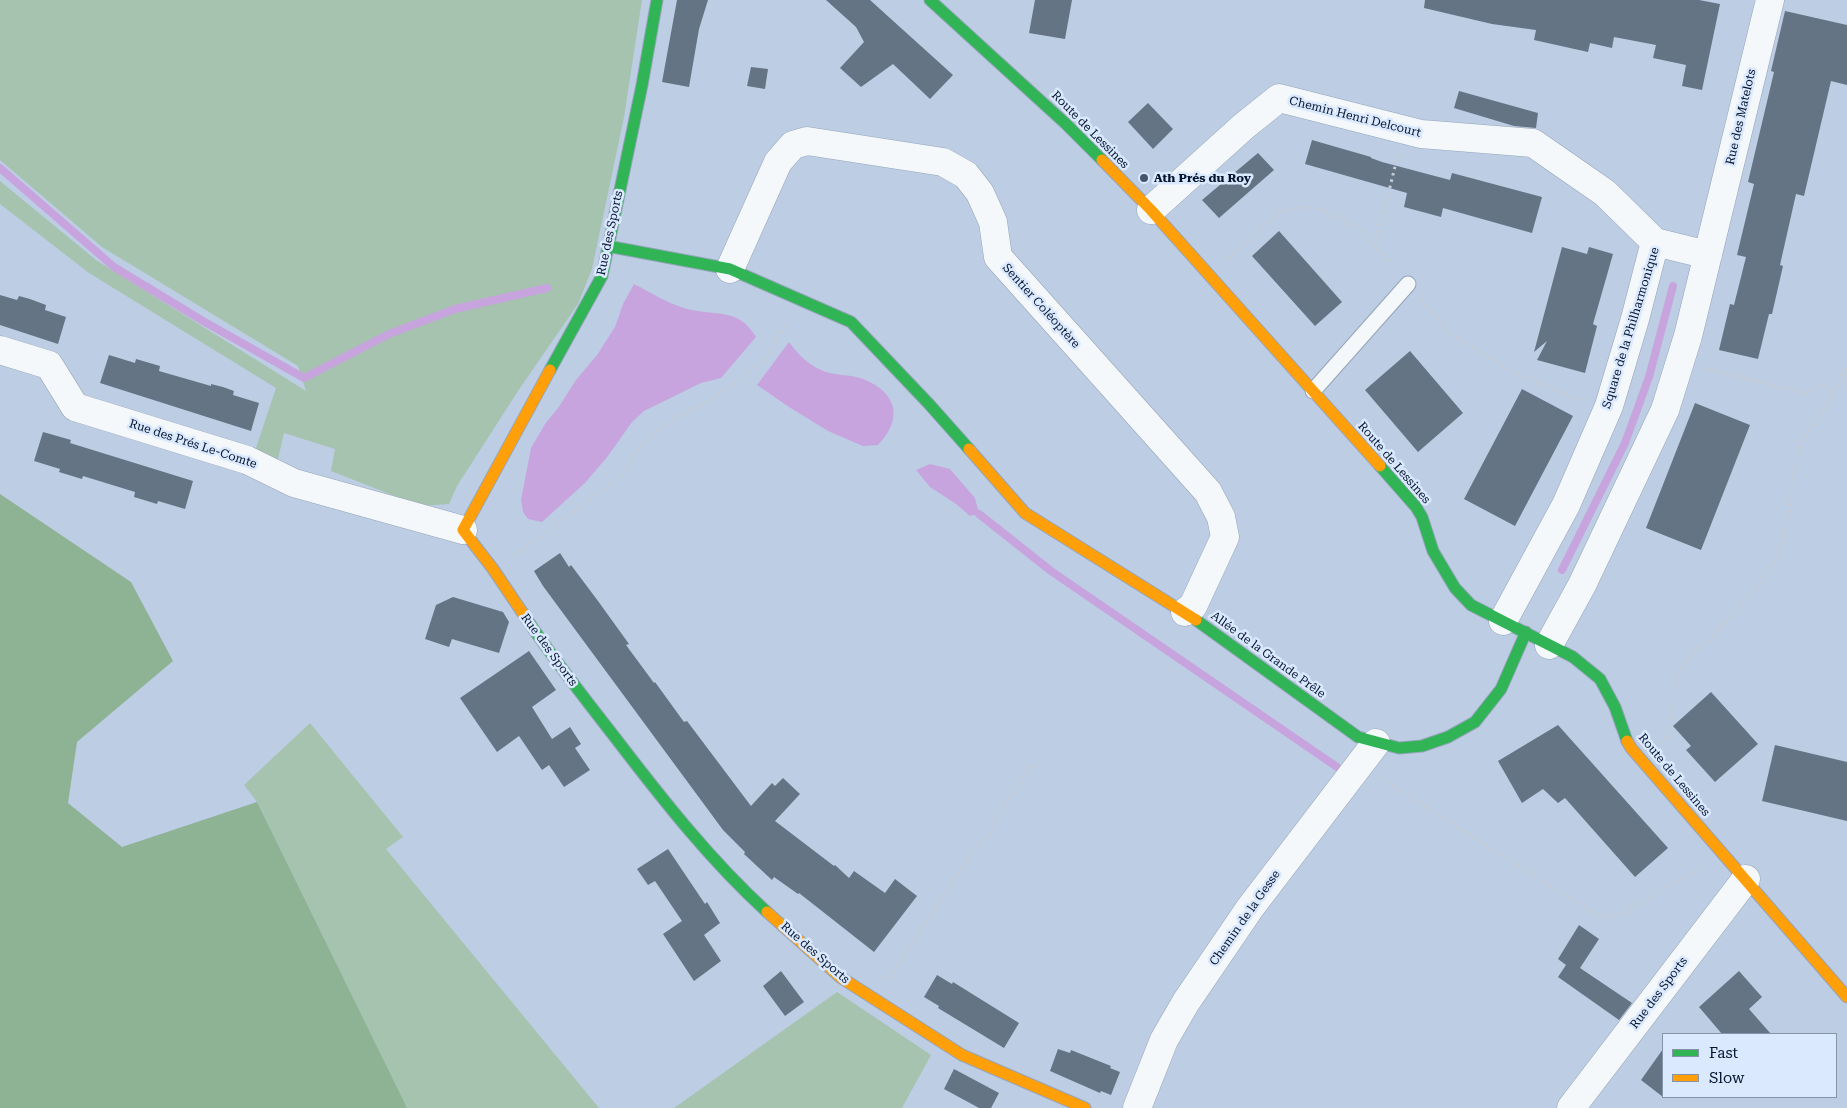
<!DOCTYPE html>
<meta charset="utf-8">
<style>
body{margin:0}
#map{position:relative;width:1847px;height:1108px;overflow:hidden;background:#bdcde4;font-family:"Roboto Serif",serif}
canvas{display:block}
.legend{position:absolute;left:1662px;top:1033px;width:175px;height:65px;box-sizing:border-box;background:#dbe9ff;border:1px solid #8594ab;margin:0;padding:6px 9px;list-style:none;font-size:15px;color:#04142d}
.legend li{display:flex;align-items:center;gap:10px;height:25px}
.legend b{width:25px;border:1px solid #8594ab}
</style>
<div id="map">
<canvas width="1847" height="1108"></canvas>
<ul class="legend">
<li><b style="height:6px;background:#30b455"></b>Fast</li>
<li><b style="height:6px;background:#ff9f0a"></b>Slow</li>
</ul>
</div>
<script>
const g = document.querySelector('canvas').getContext('2d');
g.lineJoin = 'round';
function paint(path, color) {
  g.fillStyle = color;
  g.fill(path, 'evenodd');
}
function strokePath(path, color, width, dash) {
  g.strokeStyle = color;
  g.lineWidth = width;
  g.lineCap = dash ? 'butt' : 'round';
  g.setLineDash(dash || []);
  g.stroke(path);
}
function label(font, color, halo, rows, align = 'center') {
  g.font = font + ' "Roboto Serif",serif';
  g.lineWidth = 5;
  g.setLineDash([]);
  g.textBaseline = 'middle';
  g.strokeStyle = halo;
  g.fillStyle = color;
  for (const [text, x, y, turn = 0] of rows) {
    g.save();
    g.translate(x, y);
    g.rotate((+turn || 0) * Math.PI / 180);
    g.textAlign = isNaN(turn) ? turn : align;
    if (halo) g.strokeText(text, 0, 0);
    g.fillText(text, 0, 0);
    g.restore();
  }
}
const green = new Path2D(`
 M 0,0 L 642,0 L 624,117 L 592,269 L 578,304 L 518,391 L 457,486 L 449,504 L 420,506 L 331,471 L 335,449 L 284,433 L 278,459 L 255,451 L 276,388 L 89,273 L 0,204 L 0,181 L 96,260 L 306,391 L 298,366 L 102,247 L 0,160 Z
 M 310,723 L 403,837 L 386,849 L 599,1108 L 407,1108 L 404,1104 L 257,802 L 244,785 Z
 M 837,992 L 931,1055 L 902,1108 L 674,1108 Z`);
const forest = new Path2D(`
 M 0,494 L 131,582 L 173,661 L 77,742 L 68,803 L 122,847 L 257,802 L 407,1108 L 0,1108 Z`);
const water = new Path2D(`
 M 634,284 C 650,292 667,303 684,308 C 713,317 738,306 756,337 L 721,378 L 701,383 L 644,411 L 632,422 L 608,456 L 585,483 L 542,522 L 528,519 L 523,512 L 521,500 L 531,448 L 545,424 L 558,408 L 576,380 L 597,355 L 615,327 L 623,304 Z
 M 789,342 C 799,355 806,363 821,370 C 834,376 850,374 863,379 C 898,393 903,419 878,445 L 863,446 L 828,431 L 789,407 L 757,385 Z
 M 930,464 L 950,469 L 975,498 L 979,514 L 970,516 L 956,504 L 930,487 L 916,470 Z`);
const stream = new Path2D(`
 M 0,168 L 114,267 L 203,321 L 304,378 L 389,334 L 455,309 L 547,288
 M 979,514 L 1051,571 L 1337,767
 M 1562,570 L 1625,443 L 1649,377 L 1673,286`);
const building = new Path2D(`
 M 677,0 L 708,0 L 699,29 L 689,87 L 662,82 Z
 M 826,0 L 870,0 L 953,75 L 930,99 L 893,64 L 861,87 L 840,68 L 864,42 L 856,27 Z
 M 1035,0 L 1072,0 L 1065,39 L 1029,33 Z
 M 1425,0 L 1699,0 L 1720,4 L 1702,90 L 1682,86 L 1686,65 L 1653,58 L 1656,45 L 1614,37 L 1612,48 L 1590,43 L 1588,52 L 1534,40 L 1536,30 L 1492,24 L 1424,8 Z
 M 1785,11 L 1847,25 L 1847,85 L 1831,81 L 1804,196 L 1796,194 L 1780,265 L 1783,266 L 1772,314 L 1769,314 L 1758,359 L 1719,350 L 1730,304 L 1734,305 L 1746,257 L 1737,255 L 1754,184 L 1748,182 L 1774,72 L 1771,71 Z
 M 751,67 L 768,69 L 765,89 L 747,86 Z
 M 1459,91 L 1538,113 L 1536,128 L 1514,126 L 1454,108 Z
 M 1148,103 L 1173,129 L 1153,149 L 1128,122 Z
 M 1312,140 L 1371,157 L 1371,158 L 1382,162 L 1450,180 L 1452,173 L 1542,197 L 1532,233 L 1443,208 L 1441,217 L 1404,207 L 1407,193 L 1305,164 Z
 M 1258,153 L 1274,170 L 1219,218 L 1202,200 Z
 M 1279,231 L 1342,302 L 1315,326 L 1252,256 Z
 M 1562,247 L 1587,254 L 1589,247 L 1613,254 L 1593,324 L 1597,326 L 1585,373 L 1537,360 L 1547,341 L 1534,352 Z
 M 0,295 L 17,300 L 19,296 L 30,299 L 46,305 L 45,310 L 66,317 L 58,344 L 0,325 Z
 M 1410,351 L 1463,413 L 1418,452 L 1365,390 Z
 M 109,355 L 135,363 L 136,359 L 160,366 L 159,371 L 211,386 L 211,384 L 223,387 L 234,391 L 233,395 L 259,403 L 251,431 L 100,383 Z
 M 1522,389 L 1573,416 L 1515,526 L 1464,499 Z
 M 1695,403 L 1750,425 L 1701,550 L 1646,528 Z
 M 43,432 L 71,440 L 70,443 L 193,481 L 185,509 L 158,501 L 157,504 L 134,497 L 135,492 L 83,476 L 82,479 L 59,472 L 60,469 L 34,461 Z
 M 560,553 L 569,567 L 571,565 L 598,601 L 629,644 L 626,645 L 654,683 L 655,682 L 684,722 L 687,721 L 751,806 L 772,783 L 775,786 L 783,778 L 800,794 L 775,821 L 834,866 L 835,865 L 849,878 L 854,871 L 885,893 L 895,879 L 917,896 L 874,952 L 799,893 L 798,894 L 774,877 L 772,880 L 744,854 L 745,852 L 723,830 L 543,586 L 534,571 Z
 M 453,597 L 503,612 L 509,622 L 499,653 L 452,639 L 449,647 L 425,639 L 436,605 Z
 M 529,651 L 556,690 L 532,707 L 552,739 L 570,727 L 581,744 L 575,748 L 590,770 L 564,787 L 549,765 L 542,770 L 519,736 L 497,752 L 460,698 Z
 M 1711,692 L 1758,744 L 1715,782 L 1686,750 L 1691,746 L 1673,726 Z
 M 1558,725 L 1668,848 L 1635,877 L 1565,798 L 1558,803 L 1543,789 L 1522,803 L 1498,761 Z
 M 1775,745 L 1847,762 L 1847,821 L 1762,801 Z
 M 668,849 L 705,904 L 707,902 L 720,923 L 704,935 L 721,961 L 694,981 L 663,934 L 682,921 L 655,881 L 648,885 L 637,869 Z
 M 1579,925 L 1599,939 L 1580,968 L 1632,1003 L 1619,1020 L 1558,977 L 1566,965 L 1558,959 Z
 M 781,971 L 804,1002 L 785,1016 L 763,986 Z
 M 1739,971 L 1762,997 L 1749,1009 L 1771,1034 L 1722,1034 L 1699,1007 Z
 M 937,975 L 952,984 L 953,982 L 1019,1023 L 1004,1048 L 938,1008 L 939,1006 L 924,997 Z
 M 1058,1049 L 1070,1053 L 1071,1050 L 1111,1066 L 1110,1068 L 1120,1072 L 1111,1095 L 1101,1091 L 1100,1093 L 1050,1071 Z
 M 1663,1049 L 1663,1097 L 1641,1080 Z
 M 954,1069 L 999,1093 L 991,1108 L 979,1108 L 944,1089 Z`);
const path = new Path2D(`
 M 1376,245 L 1398,154
 M 1229,259 L 1279,212 L 1298,207 L 1318,208 L 1356,227 L 1376,246 L 1395,269
 M 1420,299 L 1451,334 L 1504,367 L 1555,390 L 1584,401
 M 1704,369 L 1806,393 L 1821,385 L 1834,393
 M 515,555 L 533,543 L 619,477 L 638,450 L 654,434 L 672,420 L 698,407 L 735,384 L 768,356 L 787,322
 M 1662,744 L 1669,731 L 1674,704 L 1675,686 L 1680,669 L 1689,657 L 1710,639 L 1736,611 L 1760,582 L 1779,552 L 1789,514 L 1793,472 L 1800,446 L 1834,393 L 1843,376 L 1847,366
 M 1380,778 L 1598,916 L 1616,916 L 1702,867
 M 889,978 L 971,853 L 982,843 L 1032,764`);
const lane = new Path2D(`
 M 1313,391 L 1408,284`);
const street = new Path2D(`
 M 1151,210 L 1244,126 L 1279,98 L 1421,134 L 1533,143 L 1605,193 L 1655,242
 M 1655,242 L 1708,255
 M 730,269 L 778,162 L 793,145 L 807,141 L 943,162 L 966,175 L 980,193 L 993,222 L 998,257 L 1208,492 L 1221,517 L 1225,537 L 1193,606 L 1185,612
 M 0,350 L 49,365 L 75,407 L 247,460 L 294,483 L 463,530
 M 1503,621 L 1566,505 L 1609,406 L 1635,319 L 1655,242
 M 1549,645 L 1582,585 L 1665,410 L 1688,336 L 1770,0
 M 1137,1108 L 1164,1040 L 1186,1002 L 1250,908 L 1376,743
 M 1571,1108 L 1746,879`);
const fast = new Path2D(`
 M 930,0 L 1066,124 L 1102,160
 M 607,246 L 730,269 L 851,322 L 929,404 L 969,449
 M 550,370 L 602,276 L 642,85 L 657,0
 M 1380,466 L 1416,507 L 1422,517 L 1433,551 L 1455,588 L 1471,605 L 1573,657 L 1600,679 L 1615,707 L 1627,741
 M 526,618 C 554,660 586,700 617,740 C 663,800 711,861 767,912
 M 1196,620 L 1358,737 L 1399,748 L 1422,746 L 1448,737 L 1475,722 L 1501,689 L 1526,632`);
const slow = new Path2D(`
 M 1102,160 L 1151,210 L 1380,466
 M 969,449 L 1025,513 L 1196,620
 M 526,618 L 493,569 L 463,530 L 550,370
 M 1627,741 L 1631,748 L 1847,997
 M 767,912 L 840,977 L 962,1055 L 1085,1108`);
const markers = [
 [1144,178,5,"#45556d"]
];
const streetNames = [
 ["Chemin Henri Delcourt",1355,117,14],
 ["Rue des Matelots",1741,117,-77],
 ["Route de Lessines",1090,130,45],
 ["Rue des Sports",610,233,-78],
 ["Sentier Coléoptère",1041,306,48],
 ["Square de la Philharmonique",1631,328,-73],
 ["Rue des Prés Le-Comte",193,444,18],
 ["Route de Lessines",1394,463,49],
 ["Rue des Sports",549,650,54],
 ["Allée de la Grande Prêle",1268,655,36],
 ["Route de Lessines",1674,775,50],
 ["Chemin de la Gesse",1245,918,-55],
 ["Rue des Sports",815,953,41],
 ["Rue des Sports",1659,993,-53]
];
const poiNames = [
 ["Ath Prés du Roy",1154,178]
];
paint(green, '#a5c3af');
paint(forest, '#8db394');
paint(water, '#c8a4df');
strokePath(stream, '#c8a4df', 8);
paint(building, '#647484');
strokePath(lane, '#94a4ba', 17);
strokePath(street, '#94a4ba', 29);
strokePath(fast, '#94a4ba', 13);
strokePath(slow, '#94a4ba', 13);
strokePath(path, '#c8cdd5', 3, [2.5, 4]);
strokePath(lane, '#f5f8fb', 15);
strokePath(street, '#f5f8fb', 28);
strokePath(fast, '#30b455', 11);
strokePath(slow, '#ff9f0a', 11);
for (const [x, y, r, color] of markers) {
  const dot = new Path2D();
  dot.arc(x, y, r, 0, 2 * Math.PI);
  g.fillStyle = color;
  g.fill(dot);
  strokePath(dot, '#dbe9ff', 2);
}
label('12px', '#04142d', '#dbe9ff', streetNames);
label('bold 12px', '#04142d', '#dbe9ff', poiNames, 'left');
</script>
